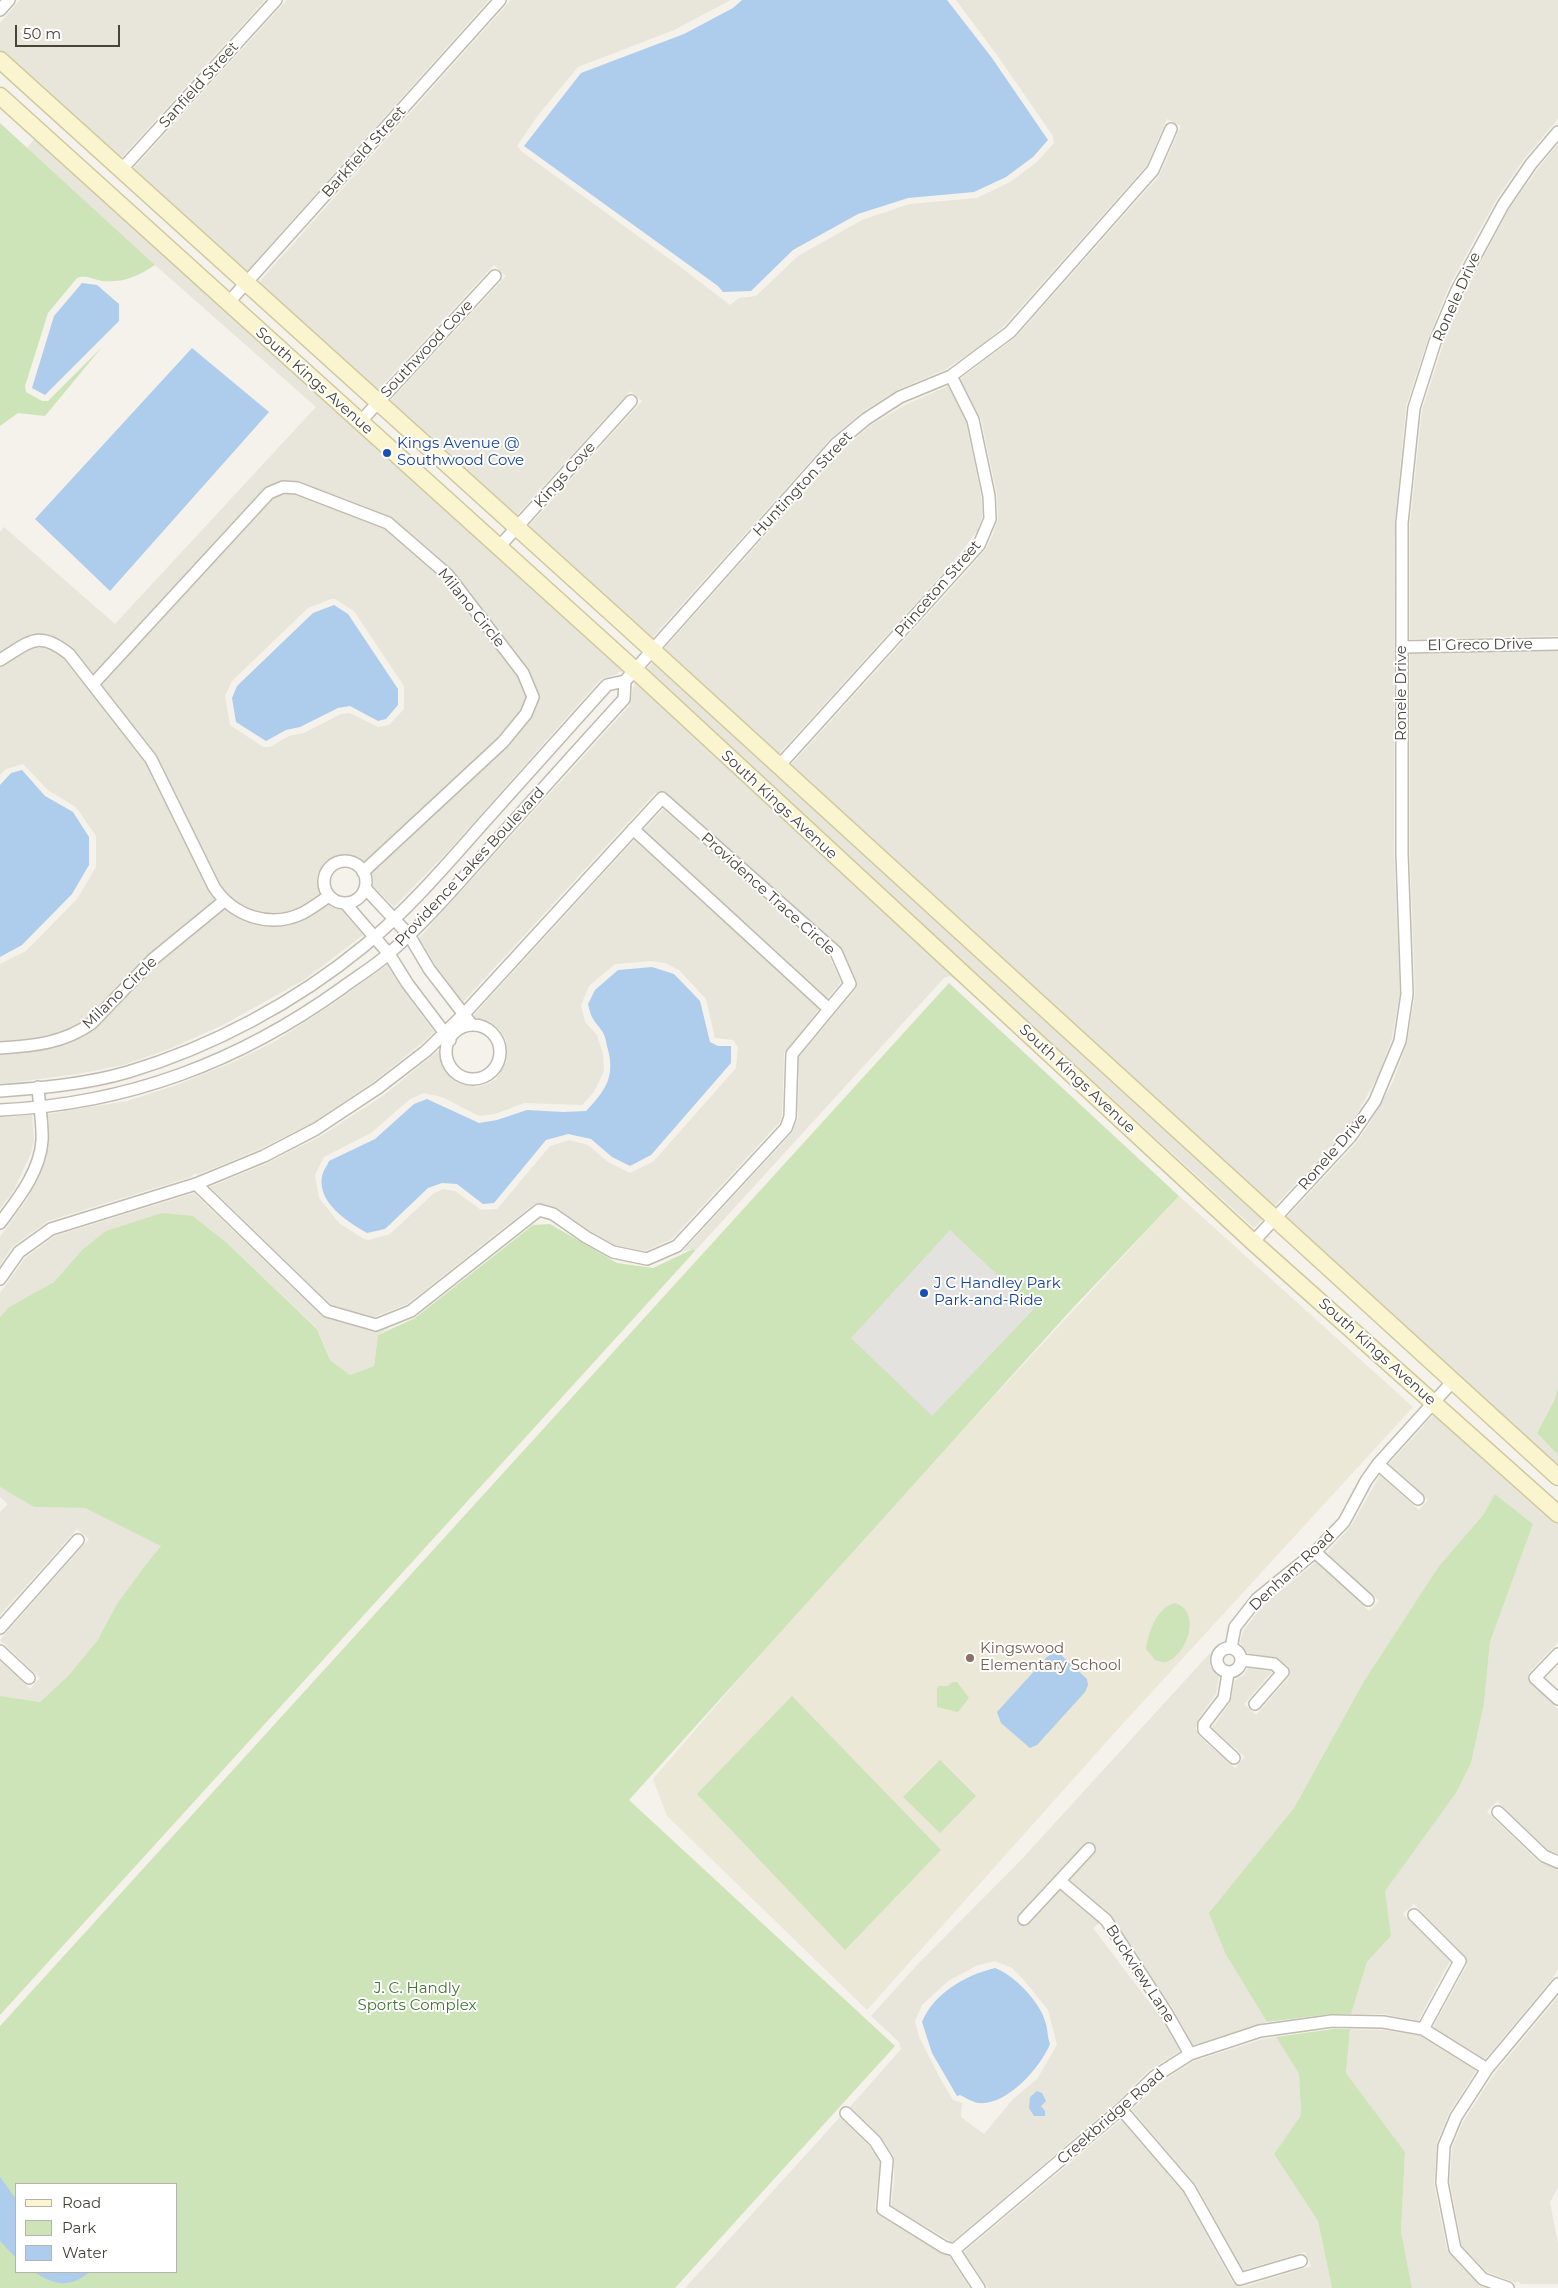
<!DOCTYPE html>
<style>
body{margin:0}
#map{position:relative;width:1558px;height:2288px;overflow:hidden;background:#f4f2eb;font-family:Montserrat,sans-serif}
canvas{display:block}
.legend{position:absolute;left:15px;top:2183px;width:162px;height:90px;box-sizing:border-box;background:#fff;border:1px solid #b6b4b0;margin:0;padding:6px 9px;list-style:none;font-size:15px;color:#48443a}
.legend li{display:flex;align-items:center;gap:10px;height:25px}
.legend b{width:25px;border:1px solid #b6b4b0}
.scale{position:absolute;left:15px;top:25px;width:105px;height:22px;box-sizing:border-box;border:2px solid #48443a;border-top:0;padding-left:6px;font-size:15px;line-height:18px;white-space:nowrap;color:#48443a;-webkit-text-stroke:4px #fff;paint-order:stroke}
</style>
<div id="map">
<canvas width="1558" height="2288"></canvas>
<ul class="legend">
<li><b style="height:6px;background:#faf4cf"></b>Road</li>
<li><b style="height:14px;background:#cce4b8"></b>Park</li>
<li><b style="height:14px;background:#aecceb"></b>Water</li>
</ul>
<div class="scale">50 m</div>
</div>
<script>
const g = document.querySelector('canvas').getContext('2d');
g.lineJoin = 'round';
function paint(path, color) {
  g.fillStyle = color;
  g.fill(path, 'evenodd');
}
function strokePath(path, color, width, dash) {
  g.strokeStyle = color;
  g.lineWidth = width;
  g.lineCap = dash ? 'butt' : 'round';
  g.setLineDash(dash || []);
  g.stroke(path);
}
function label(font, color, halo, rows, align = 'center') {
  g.font = font + ' Montserrat,sans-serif';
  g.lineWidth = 4;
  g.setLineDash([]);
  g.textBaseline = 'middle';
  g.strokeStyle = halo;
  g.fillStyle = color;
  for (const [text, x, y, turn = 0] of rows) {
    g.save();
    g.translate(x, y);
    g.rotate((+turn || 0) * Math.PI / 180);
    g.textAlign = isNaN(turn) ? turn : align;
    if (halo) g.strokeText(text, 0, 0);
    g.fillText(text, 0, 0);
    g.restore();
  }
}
const residential = new Path2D(`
 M 20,0 L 265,0 L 121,158 L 0,50 L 0,23 Z
 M 287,0 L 489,0 L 246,272 L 133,169 Z
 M 511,0 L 731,0 L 674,30 L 578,67 L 539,114 L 517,146 L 521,151 L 679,266 L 730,305 L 739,298 L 756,296 L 798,256 L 862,220 L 910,204 L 977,198 L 1010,182 L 1037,162 L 1054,143 L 1053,136 L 997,55 L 956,0 L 1558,0 L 1558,119 L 1524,159 L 1496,200 L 1473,242 L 1449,287 L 1428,339 L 1406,406 L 1395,522 L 1394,853 L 1400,993 L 1392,1038 L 1378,1076 L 1357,1114 L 1345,1131 L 1273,1208 L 789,767 L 967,571 L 985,550 L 992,537 L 998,519 L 997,495 L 981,419 L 960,379 L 1016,337 L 1159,176 L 1181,126 L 1167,119 L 1147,165 L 1004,326 L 980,346 L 946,369 L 897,390 L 862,412 L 831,438 L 651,639 L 528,527 L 642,401 L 630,391 L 516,516 L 390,401 L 506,276 L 494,265 L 378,390 L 258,283 Z
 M 35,138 L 624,669 L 621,672 L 618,672 L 618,674 L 601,679 L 449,850 L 394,907 L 373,886 L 370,869 L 361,860 L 343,854 L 327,860 L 317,875 L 319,894 L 330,906 L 342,911 L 363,935 L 304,980 L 223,1025 L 169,1049 L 123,1065 L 78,1074 L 0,1084 L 0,964 L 26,951 L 77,899 L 96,867 L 96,836 L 76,807 L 49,791 L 23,764 L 6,769 L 0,775 L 0,532 L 4,527 L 115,624 L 316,407 L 155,265 L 27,148 ZM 331,599 L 335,599 L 354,611 L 404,686 L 404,709 L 389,725 L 378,727 L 350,713 L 341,714 L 304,733 L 289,736 L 270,747 L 263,747 L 230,725 L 225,696 L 232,681 L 308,608 Z
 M 1558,144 L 1558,636 L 1410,639 L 1410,525 L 1422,410 L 1443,345 L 1464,294 L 1509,209 L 1537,170 Z
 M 948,386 L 966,422 L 981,496 L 982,517 L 978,530 L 955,560 L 777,756 L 663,650 L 842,450 L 871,425 L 905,405 Z
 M 1558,651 L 1558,1387 L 1554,1401 L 1537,1433 L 1558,1455 L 1558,1468 L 1285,1219 L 1357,1142 L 1370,1123 L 1392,1084 L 1407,1043 L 1415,995 L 1410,855 L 1410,654 Z
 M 654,661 L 1263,1219 L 1254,1228 L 970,968 L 968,969 L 646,670 Z
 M 636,681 L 958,980 L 957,981 L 950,976 L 944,978 L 695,1251 L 693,1249 L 683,1251 L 792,1133 L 798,1118 L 799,1057 L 856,989 L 857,982 L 840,947 L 666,793 L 655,793 L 463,1002 L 436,966 L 419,938 L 630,705 L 633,687 L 635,686 L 634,683 Z
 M 663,809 L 829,956 L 841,982 L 828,998 L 644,830 Z
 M 634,840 L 819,1009 L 784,1053 L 782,1115 L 779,1123 L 672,1239 L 645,1251 L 615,1245 L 590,1231 L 557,1208 L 541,1203 L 534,1204 L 407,1304 L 374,1317 L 331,1305 L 210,1187 L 268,1163 L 321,1136 L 384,1095 L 439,1050 L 443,1067 L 449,1076 L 458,1083 L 477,1087 L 487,1084 L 496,1079 L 507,1061 L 506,1040 L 501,1031 L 492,1023 L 475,1018 L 474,1015 ZM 651,961 L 665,963 L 679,970 L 706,999 L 715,1038 L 733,1040 L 738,1047 L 736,1068 L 654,1161 L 630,1173 L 608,1162 L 588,1145 L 569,1140 L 550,1146 L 497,1209 L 481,1210 L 455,1191 L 443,1189 L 433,1194 L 390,1234 L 369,1240 L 364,1239 L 339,1223 L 319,1198 L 315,1175 L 324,1157 L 371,1133 L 410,1099 L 424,1093 L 442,1097 L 479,1116 L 495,1114 L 524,1103 L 582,1105 L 594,1092 L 604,1071 L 603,1054 L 597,1035 L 585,1022 L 581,1005 L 589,986 L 615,964 Z
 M 387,965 L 401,987 L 434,1032 L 420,1045 L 373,1082 L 312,1123 L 260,1149 L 197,1175 L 195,1173 L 191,1177 L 48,1221 L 12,1247 L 0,1265 L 0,1237 L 28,1198 L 46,1158 L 49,1142 L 48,1114 L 127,1101 L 174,1086 L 231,1063 L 274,1042 L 333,1004 Z
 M 32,1115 L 34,1141 L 31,1153 L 14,1190 L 0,1209 L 0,1117 Z
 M 194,1193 L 322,1316 L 374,1332 L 390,1328 L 378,1335 L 374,1366 L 350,1375 L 330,1360 L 317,1328 L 227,1243 L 193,1216 L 82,1250 L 54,1282 L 9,1307 L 0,1317 L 0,1293 L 25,1258 L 55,1236 Z
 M 1435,1413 L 1558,1524 L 1558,1642 L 1529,1673 L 1531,1683 L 1558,1709 L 1558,1854 L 1548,1850 L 1497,1801 L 1487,1812 L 1539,1862 L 1558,1869 L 1558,1969 L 1553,1978 L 1485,2059 L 1433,2027 L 1467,1965 L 1465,1956 L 1414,1904 L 1403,1914 L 1450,1961 L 1418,2021 L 1384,2014 L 1351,2014 L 1367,1962 L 1391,1936 L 1384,1891 L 1456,1793 L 1471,1763 L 1484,1704 L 1490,1642 L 1533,1524 L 1495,1494 L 1483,1515 L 1439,1566 L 1364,1681 L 1294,1808 L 1260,1851 L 1226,1955 L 1267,2022 L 1193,2045 L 1172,2007 L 1104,1920 L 1093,1928 L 1159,2015 L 1180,2051 L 1148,2071 L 1116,2103 L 952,2242 L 891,2206 L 894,2183 L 894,2156 L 880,2136 L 850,2107 L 901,2049 L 899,2042 L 871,2016 L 917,1965 L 1021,1860 L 1210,1653 L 1210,1666 L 1219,1677 L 1216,1694 L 1198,1719 L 1196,1729 L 1199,1736 L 1235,1768 L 1245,1757 L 1212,1728 L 1230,1703 L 1235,1680 L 1244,1675 L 1248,1668 L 1272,1672 L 1244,1704 L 1256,1715 L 1289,1677 L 1288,1666 L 1278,1658 L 1248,1653 L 1240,1643 L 1243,1631 L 1263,1605 L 1316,1562 L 1369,1611 L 1379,1601 L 1327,1553 L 1351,1526 L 1380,1475 L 1419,1510 L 1428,1500 L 1389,1464 ZM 995,1961 L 1012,1968 L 1023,1979 L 1048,2010 L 1057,2045 L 1037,2079 L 1013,2099 L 984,2134 L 961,2117 L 962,2103 L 953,2100 L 941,2080 L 919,2037 L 915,2021 L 922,2005 L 948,1981 L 978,1965 Z
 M 0,1487 L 34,1507 L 85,1508 L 162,1546 L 144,1567 L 117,1604 L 97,1641 L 68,1676 L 40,1702 L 0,1696 L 0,1661 L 30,1689 L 40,1678 L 0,1640 L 89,1539 L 77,1529 L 0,1615 L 0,1512 L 8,1504 L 0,1497 Z
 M 1558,1997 L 1558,2188 L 1550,2202 L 1558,2244 L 1558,2284 L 1521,2284 L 1518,2281 L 1516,2283 L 1487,2272 L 1462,2246 L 1450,2184 L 1452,2148 L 1463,2122 L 1494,2074 Z
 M 1350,2029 L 1383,2030 L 1421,2036 L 1476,2071 L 1449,2113 L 1437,2142 L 1434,2184 L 1447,2250 L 1478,2284 L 1486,2288 L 1412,2288 L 1401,2231 L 1405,2152 L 1346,2073 Z
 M 1276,2037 L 1299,2074 L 1301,2115 L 1274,2154 L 1318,2221 L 1332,2288 L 988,2288 L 964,2252 L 1121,2120 L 1183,2192 L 1233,2283 L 1243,2287 L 1311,2266 L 1305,2252 L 1243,2270 L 1196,2185 L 1132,2110 L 1159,2083 L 1194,2061 L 1263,2039 Z
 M 840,2117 L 869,2146 L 880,2161 L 875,2207 L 879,2215 L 949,2256 L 970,2288 L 685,2288 Z`);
const education = new Path2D(`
 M 1179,1196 L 1413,1407 L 1118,1729 L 867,2010 L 667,1816 L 653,1779 L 818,1587 Z`);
const green = new Path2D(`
 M 0,123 L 155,265 C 138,276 124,283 103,281 C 95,280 86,274 77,278 L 48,313 L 25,386 L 26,392 L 42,401 L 48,401 L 102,347 L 45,416 L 18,413 L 0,426 Z
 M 949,983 L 1179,1196 L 1071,1310 L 629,1800 L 895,2046 L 675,2288 L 0,2288 L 0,2026 ZM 16,2184 L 176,2184 L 176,2272 L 16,2272 Z
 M 162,1213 L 193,1216 L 227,1243 L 317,1329 L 330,1360 L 350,1375 L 374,1366 L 378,1335 L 415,1318 L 533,1225 L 550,1224 L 617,1263 L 653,1268 L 693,1249 L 695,1251 L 0,2015 L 0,1696 L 40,1702 L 68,1676 L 97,1641 L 117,1604 L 144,1567 L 161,1546 L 85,1508 L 34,1507 L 0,1487 L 0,1317 L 9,1307 L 54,1282 L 82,1250 L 106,1231 Z
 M 1558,1387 L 1558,1455 L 1537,1433 L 1554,1401 Z
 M 1495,1494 L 1533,1524 L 1490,1642 L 1484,1704 L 1471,1763 L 1456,1793 L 1385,1891 L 1391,1936 L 1367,1962 L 1351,2014 L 1331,2014 L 1267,2022 L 1226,1955 L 1209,1913 L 1294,1808 L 1364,1681 L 1439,1566 L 1483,1515 Z
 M 1175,1603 C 1203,1612 1186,1657 1166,1662 C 1163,1663 1158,1661 1155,1660 L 1146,1649 C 1148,1633 1157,1607 1175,1603 Z
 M 953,1682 L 957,1682 L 969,1698 L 958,1712 L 937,1707 L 937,1688 L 939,1686 L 948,1686 Z
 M 792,1696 L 941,1850 L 845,1950 L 697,1794 Z
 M 940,1760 L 976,1796 L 940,1833 L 903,1797 Z
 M 1333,2029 L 1350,2029 L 1346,2073 L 1405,2152 L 1401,2231 L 1412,2288 L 1332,2288 L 1318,2221 L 1274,2154 L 1301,2115 L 1299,2074 L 1276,2037 Z`);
const parking = new Path2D(`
 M 950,1230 L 1034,1309 L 932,1416 L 851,1338 Z`);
const water = new Path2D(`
 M 742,0 L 947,0 L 992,58 L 1048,140 L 1033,157 L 1006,177 L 974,192 L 908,198 L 858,214 L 793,250 L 751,291 L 723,292 L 718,286 L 524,146 L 581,73 L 684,34 L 733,8 Z
 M 82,283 L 97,285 L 119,304 L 119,321 L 45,395 L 32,388 L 54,316 Z
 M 192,348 L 269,412 L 110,591 L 35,519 Z
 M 334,605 L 348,614 L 398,689 L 398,705 L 386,719 L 378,721 L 350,706 L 338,708 L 300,727 L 286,730 L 266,741 L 236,722 L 232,698 L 237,686 L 313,613 Z
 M 22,770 L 45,796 L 73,812 L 89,837 L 89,865 L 72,894 L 22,945 L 0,957 L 0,785 L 11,773 Z
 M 652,967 L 674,974 L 700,1001 L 710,1042 L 718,1046 L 731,1046 L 731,1063 L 651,1155 L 630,1166 L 612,1157 L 591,1139 L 568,1134 L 546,1140 L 494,1203 L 483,1204 L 457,1184 L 442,1183 L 428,1188 L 385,1229 L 367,1233 C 348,1222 317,1203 322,1176 C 323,1171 327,1166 329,1161 L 375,1139 L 414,1104 L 427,1099 L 479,1123 L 497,1120 L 527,1110 L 563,1112 L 586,1111 C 606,1090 616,1076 607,1046 C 606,1041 605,1035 602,1031 C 593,1018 592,1021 588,1004 L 595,990 L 618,970 Z
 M 1053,1653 L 1060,1654 L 1087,1679 L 1088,1685 L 1085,1692 L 1037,1745 L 1030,1748 L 1001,1723 L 997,1712 L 1047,1657 Z
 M 995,1968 C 1014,1975 1040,2002 1045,2021 C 1048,2029 1047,2036 1050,2044 C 1040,2068 1007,2106 978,2103 C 972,2102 965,2097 960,2095 L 957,2096 L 932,2053 L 922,2022 C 934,1993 966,1975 995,1968 Z
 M 1037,2091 L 1042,2093 L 1046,2101 L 1041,2106 L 1045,2111 L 1045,2116 L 1034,2116 L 1029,2108 L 1030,2097 Z
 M 0,2177 L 16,2199 L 16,2258 L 0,2241 Z
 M 34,2272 L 90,2272 C 69,2288 56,2286 34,2272 Z`);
const minor = new Path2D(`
 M 0,10 L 9,0
 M 122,169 L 276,0
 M 228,303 L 500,0
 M 360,422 L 495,276
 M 498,548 L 631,401
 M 1402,647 L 1558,644
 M 0,660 C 30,642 38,629 69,654 L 151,759 L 214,887 C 233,916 270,929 303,913 C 312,908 320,902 329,896
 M 94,683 L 269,493 L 283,487 L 297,488 L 388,523 L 448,575 L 523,673 L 533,697 L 526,714 L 503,742 L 363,872
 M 778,767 L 961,565 L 979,545 L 990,519 L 989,496 L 973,420 L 951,376
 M 633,829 L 829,1009
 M324 882a21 21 0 1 1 42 0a21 21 0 1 1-42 0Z
 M 365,888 L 409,935 L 429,969 L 472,1025
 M 345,903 L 389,954 L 407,983 L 450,1040
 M446 1052a27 27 0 1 1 54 0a27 27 0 1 1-54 0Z
 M 0,1048 C 34,1046 64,1043 92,1023 L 152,960 L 224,901
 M 0,1091 C 42,1088 87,1084 128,1072 C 212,1047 296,1002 364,946 C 409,909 447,864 486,820 C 526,775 567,730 607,685 L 625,681 L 836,444 L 866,419 L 900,397 L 951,376 L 1010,332 L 1153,170 L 1171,129
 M 0,1110 C 128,1104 239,1062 342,988 C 357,977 373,967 386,956 C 427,921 461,880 496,841 C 539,793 581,746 624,699 L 625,681
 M 0,1223 C 17,1200 40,1172 42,1141 C 43,1124 39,1105 38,1087
 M 1253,1242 L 1351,1136 L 1375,1101 L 1400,1041 L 1407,994 L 1402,854 L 1402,523 L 1414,408 L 1435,342 L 1457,290 L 1503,205 L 1531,164 L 1558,132
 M 0,1279 L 19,1252 L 51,1229 L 196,1184 L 264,1156 L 316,1129 L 378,1088 L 426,1051 L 464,1014 L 662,798 L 836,952 L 850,984 L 792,1054 L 790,1117 L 786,1128 L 677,1246 L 647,1259 L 613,1252 L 586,1237 L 553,1214 L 539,1210 L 411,1311 L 376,1325 L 327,1311 L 196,1184
 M 1378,1464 L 1418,1499
 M 1315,1552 L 1368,1600
 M 0,1628 L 78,1540
 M1217 1660a12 12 0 1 1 24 0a12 12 0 1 1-24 0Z
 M 1231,1648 L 1235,1627 L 1257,1599 L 1315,1552 L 1344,1522 L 1366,1481 L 1378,1464 L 1453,1381
 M 0,1651 L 29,1678
 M 1558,1654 L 1535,1678 L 1558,1699
 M 1242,1660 L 1274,1664 L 1283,1672 L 1255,1704
 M 1228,1673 L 1224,1698 L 1204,1724 L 1204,1730 L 1234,1758
 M 1498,1812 L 1544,1856 L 1558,1862
 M 1060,1881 L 1106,1920 L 1166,2012 L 1190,2054
 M 1414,1915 L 1460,1961 L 1423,2029
 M 1024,1919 L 1089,1849
 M 1121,2109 L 1189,2188 L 1240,2279 L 1301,2261
 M 846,2113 L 875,2141 L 887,2160 L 883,2209 L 944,2247 L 954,2250 L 979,2288
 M 954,2250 L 1121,2109 L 1154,2077 L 1190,2054 L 1260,2031 L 1332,2021 L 1383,2022 L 1423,2029 L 1487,2069
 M 1508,2288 L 1483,2279 L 1455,2249 L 1442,2183 L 1444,2146 L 1456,2117 L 1487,2069 L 1558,1984`);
const secondary = new Path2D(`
 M 0,60 L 626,626 L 1558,1477
 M 0,96 L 635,670 L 1253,1242 L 1558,1514`);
const markers = [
 [387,453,5,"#1a4fb4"],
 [924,1293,5,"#1a4fb4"],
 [970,1658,5,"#8d6e63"]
];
const streetNames = [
 ["Sanfield Street",199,85,-48],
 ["Barkfield Street",364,152,-48],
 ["Ronele Drive",1457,297,-66],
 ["Southwood Cove",427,349,-47],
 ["South Kings Avenue",314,381,42],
 ["Kings Cove",565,475,-48],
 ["Huntington Street",803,484,-47],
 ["Princeton Street",938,589,-49],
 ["Milano Circle",471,608,51],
 ["El Greco Drive",1480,645,-1],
 ["Ronele Drive",1402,693,-90],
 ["South Kings Avenue",779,805,43],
 ["Providence Lakes Boulevard",470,867,-47],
 ["Providence Trace Circle",768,894,42],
 ["Milano Circle",120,993,-44],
 ["South Kings Avenue",1077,1079,43],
 ["Ronele Drive",1333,1152,-49],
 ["South Kings Avenue",1377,1352,42],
 ["Denham Road",1292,1571,-43],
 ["Buckview Lane",1140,1974,57],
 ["Creekbridge Road",1111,2117,-41]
];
const transitNames = [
 ["Kings Avenue @",397,444],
 ["Southwood Cove",397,461],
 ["J C Handley Park",934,1284],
 ["Park-and-Ride",934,1301]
];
const educationNames = [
 ["Kingswood",980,1649],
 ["Elementary School",980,1666]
];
const parkNames = [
 ["J. C. Handly",417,1989],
 ["Sports Complex",417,2006]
];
paint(residential, '#e8e5da');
paint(education, '#ece8d7');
paint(green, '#cce4b8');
paint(parking, '#e3e2df');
paint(water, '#aecceb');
strokePath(minor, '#bfbbae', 14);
strokePath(secondary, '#cfc89f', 19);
strokePath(minor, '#fff', 11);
strokePath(secondary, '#faf4cf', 16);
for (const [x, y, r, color] of markers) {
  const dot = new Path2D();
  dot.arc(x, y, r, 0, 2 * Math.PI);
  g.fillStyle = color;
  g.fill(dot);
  strokePath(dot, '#fff', 2);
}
label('15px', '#48443a', '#fff', streetNames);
label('15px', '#164399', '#fff', transitNames, 'left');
label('15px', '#785e54', '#fff', educationNames, 'left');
label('15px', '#447531', '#fff', parkNames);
</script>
